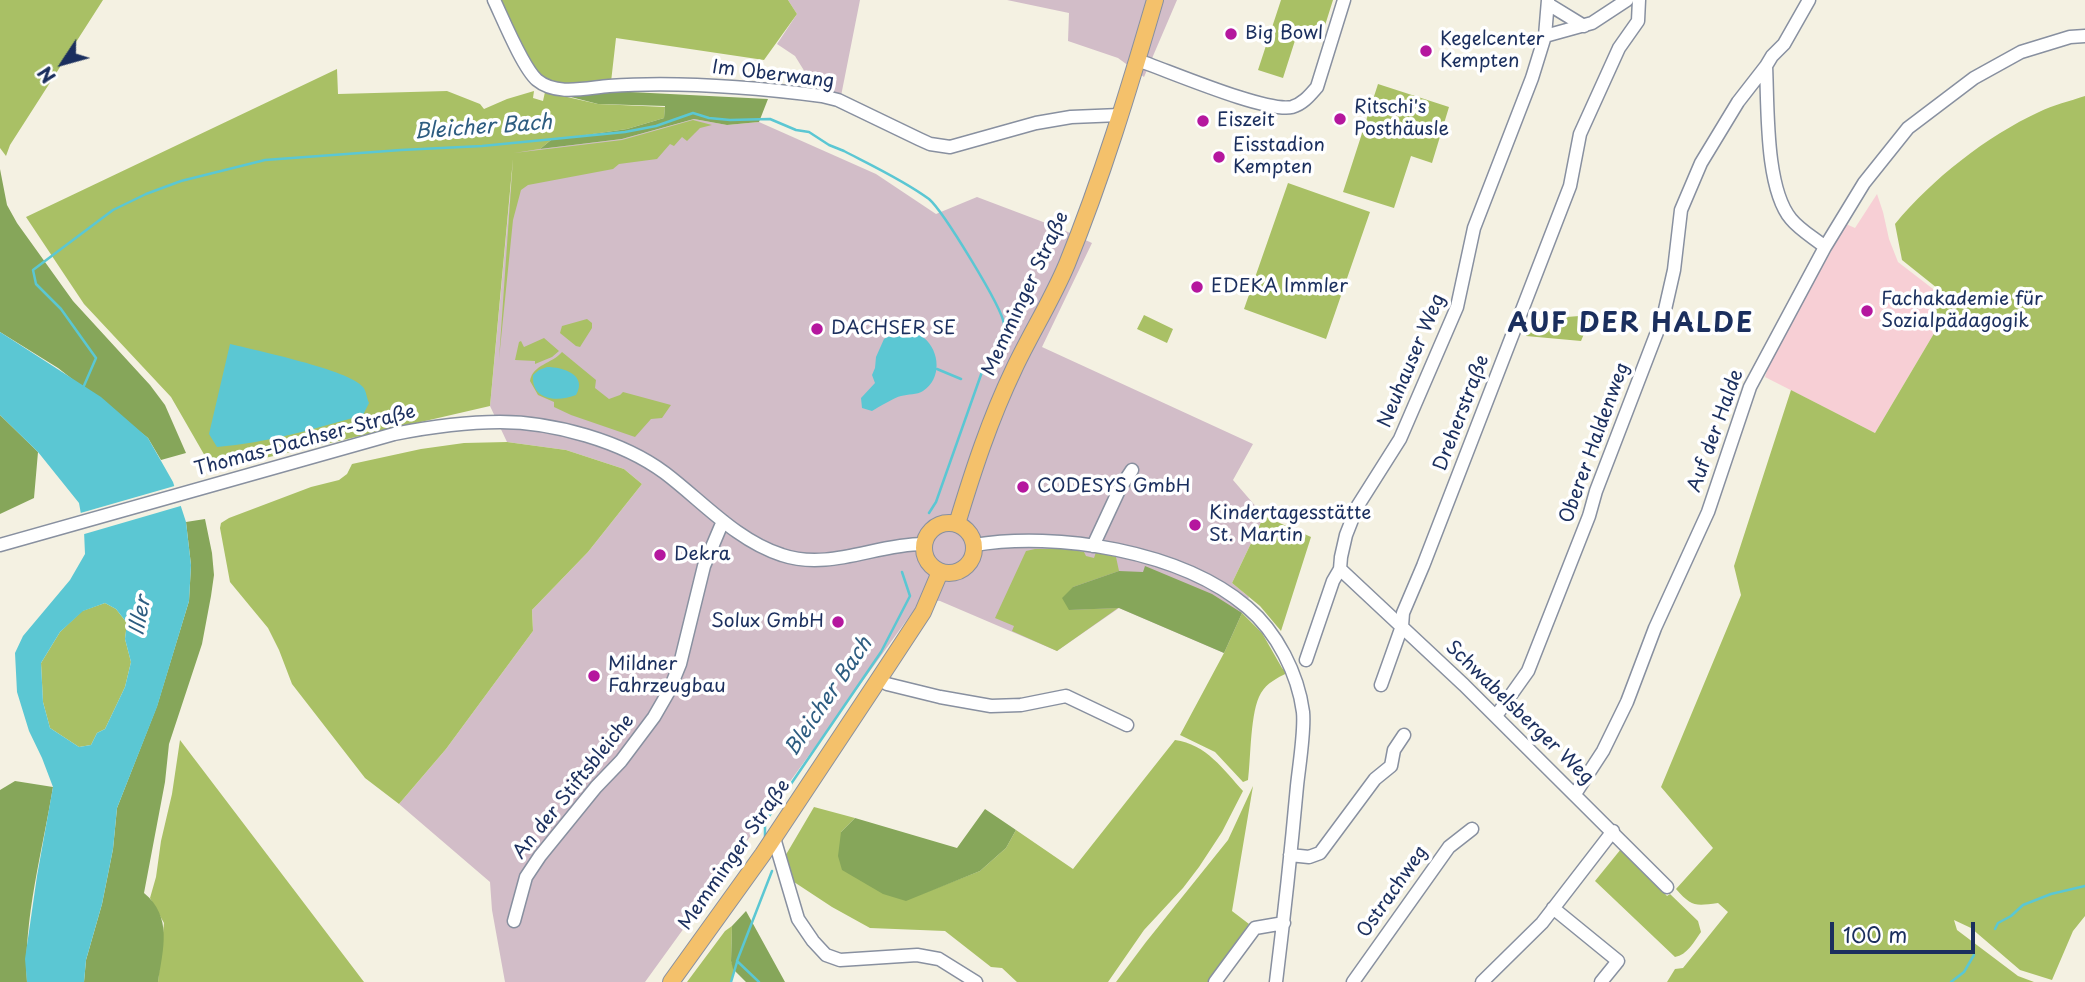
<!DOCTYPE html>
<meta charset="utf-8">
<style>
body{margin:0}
#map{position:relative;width:2085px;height:982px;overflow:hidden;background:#f4f1e2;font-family:"Playpen Sans",sans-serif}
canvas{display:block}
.north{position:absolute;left:28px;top:28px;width:70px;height:70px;-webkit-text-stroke:5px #fff;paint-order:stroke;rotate:234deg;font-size:19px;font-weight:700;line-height:28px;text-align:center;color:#1b2f5e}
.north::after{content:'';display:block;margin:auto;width:24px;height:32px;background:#1b2f5e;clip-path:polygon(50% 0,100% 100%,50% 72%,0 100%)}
.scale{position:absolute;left:1830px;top:922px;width:145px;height:32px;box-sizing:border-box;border:4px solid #1b2f5e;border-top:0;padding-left:9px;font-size:21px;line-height:24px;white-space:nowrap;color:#1b2f5e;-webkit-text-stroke:5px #fff;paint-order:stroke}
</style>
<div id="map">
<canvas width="2085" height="982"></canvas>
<div class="north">N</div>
<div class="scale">100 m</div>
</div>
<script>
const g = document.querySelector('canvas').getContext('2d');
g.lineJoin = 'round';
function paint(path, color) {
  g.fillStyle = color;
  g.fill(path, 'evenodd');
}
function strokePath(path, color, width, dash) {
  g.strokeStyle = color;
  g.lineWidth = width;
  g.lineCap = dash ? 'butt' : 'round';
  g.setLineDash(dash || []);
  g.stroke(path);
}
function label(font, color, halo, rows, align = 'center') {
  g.font = font + ' "Playpen Sans",sans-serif';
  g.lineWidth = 7;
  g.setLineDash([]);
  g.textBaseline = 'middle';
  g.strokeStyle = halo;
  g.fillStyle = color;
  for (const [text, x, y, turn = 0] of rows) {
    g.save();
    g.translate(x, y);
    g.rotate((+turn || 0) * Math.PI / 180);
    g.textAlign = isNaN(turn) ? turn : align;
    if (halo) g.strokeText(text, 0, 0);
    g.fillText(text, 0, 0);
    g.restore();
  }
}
const built = new Path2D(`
 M 1877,194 L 1883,212 L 1889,239 L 1898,262 L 1937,292 L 1936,330 L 1875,433 L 1765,377 L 1769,364 L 1846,224 L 1855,228 Z`);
const industrial = new Path2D(`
 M 788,0 L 860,0 L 841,96 L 816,90 L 795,56 L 777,44 L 797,14 Z
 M 1007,0 L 1177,0 L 1144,77 L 1118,58 L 1068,41 L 1069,13 Z
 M 694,119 L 727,125 L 759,122 L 876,174 L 936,214 L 977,197 L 1059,228 L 1092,243 L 1042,347 L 1253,444 L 1233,480 L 1264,516 L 1232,583 L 1249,597 L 1224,653 L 1119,608 L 1057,651 L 940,601 L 922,599 L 645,982 L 505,982 L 492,910 L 490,882 L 399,804 L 446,749 L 533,631 L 532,610 L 588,552 L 642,484 L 624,469 L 566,450 L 507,442 L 490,406 L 514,152 L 622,139 Z`);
const green = new Path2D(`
 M 0,0 L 103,0 L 10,145 L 6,156 L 0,148 Z
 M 499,0 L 788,0 L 797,14 L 764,60 L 616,38 L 611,82 L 567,86 L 540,79 L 531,65 Z
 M 1281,0 L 1333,0 L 1322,35 L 1299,28 L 1283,78 L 1258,70 Z
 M 337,69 L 338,94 L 447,91 L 480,104 L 484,109 L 507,99 L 534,91 L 533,98 L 543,101 L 545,92 L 598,104 L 665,107 L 664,118 L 627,129 L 551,140 L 540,149 L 514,153 L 622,140 L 693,120 L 712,125 L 700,128 L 687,141 L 682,137 L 674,146 L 670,144 L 657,159 L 619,164 L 613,169 L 528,185 L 521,190 L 513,220 L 499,359 L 513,159 L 490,406 L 213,470 L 171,397 L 84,304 L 26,217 Z
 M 1378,84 L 1449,107 L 1432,163 L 1411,156 L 1394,208 L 1343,192 Z
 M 2085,96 L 2085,916 L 2073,931 L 2052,980 L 2020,970 L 1971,928 L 1954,920 L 1957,930 L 2018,976 L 2034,982 L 1667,982 L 1675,969 L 1683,968 L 1728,912 L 1718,903 C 1695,906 1692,907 1676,889 L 1713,848 L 1661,787 L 1741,595 L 1734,566 L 1791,390 L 1875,433 L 1936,330 L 1937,288 L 1902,260 L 1895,224 C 1932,179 1987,136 2039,112 C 2053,105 2070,101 2085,96 Z
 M 1288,183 L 1370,212 L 1326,339 L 1244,309 Z
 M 1144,315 L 1173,329 L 1167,343 L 1137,329 Z
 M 1592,315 L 1581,341 L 1526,336 L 1529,320 Z
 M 587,319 L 592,323 L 592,328 L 580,347 L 576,346 L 560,333 L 562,326 Z
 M 544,338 L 559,351 L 552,357 L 535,364 L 535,361 L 515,360 L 519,342 L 521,341 L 524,347 Z
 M 562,352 L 596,380 L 595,388 L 609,399 L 620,395 L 623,392 L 671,405 L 662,418 L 651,419 L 635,437 L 571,415 L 554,407 L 554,402 L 538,395 L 530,381 C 533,364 552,364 562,352 Z
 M 507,442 L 566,450 L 624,469 L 642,484 L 588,552 L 532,610 L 533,631 L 446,749 L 399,804 L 365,778 L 292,684 L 279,650 L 268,628 L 230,582 L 220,528 L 221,523 L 229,518 L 311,487 L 339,480 L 347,474 L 352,464 L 421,449 L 464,443 Z
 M 1264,516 L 1311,537 L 1281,631 L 1260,606 L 1232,583 Z
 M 1035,549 L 1067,549 L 1084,552 L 1086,556 L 1094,558 L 1096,552 L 1116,557 L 1119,571 L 1073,587 L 1069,610 L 1118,608 L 1057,651 L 1012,631 L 1014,626 L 995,618 L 1026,551 Z
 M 105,603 L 116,609 L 127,623 L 125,639 L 131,662 L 125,687 L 105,729 L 97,733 L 91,745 L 79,747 L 50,728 L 43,702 L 41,663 L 60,632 L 82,611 Z
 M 1242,613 L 1262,633 L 1282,668 L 1287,673 C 1277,678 1267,683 1261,693 C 1250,711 1251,758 1248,780 L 1243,782 L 1215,752 L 1180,735 L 1224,653 Z
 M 180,740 L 364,982 L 158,982 L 164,923 L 150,898 L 156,877 L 161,841 L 172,794 Z
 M 1175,740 C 1206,744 1224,770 1243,791 L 1222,832 L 1199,867 L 1183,888 L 1144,930 L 1108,982 L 1017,982 L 1002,968 L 991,967 L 945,931 L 870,928 L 832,907 L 791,880 L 784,858 L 814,807 L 855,818 L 841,832 L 906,900 L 980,871 L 1006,848 L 1016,830 L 1073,869 Z
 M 1253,786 L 1232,911 L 1249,924 L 1208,982 L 1116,982 L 1146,942 L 1228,840 Z
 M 1621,849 L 1658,881 L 1658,886 L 1667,896 L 1670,894 L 1698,921 L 1701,932 C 1694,942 1687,955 1675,957 L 1595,881 Z
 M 732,926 L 731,961 L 735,971 L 731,982 L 687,982 L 725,931 Z`);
const forest = new Path2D(`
 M 611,91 L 768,99 L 759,122 L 727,125 L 694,119 L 622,139 L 540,149 L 551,140 L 627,129 L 664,118 L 665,106 L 598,104 L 563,95 Z
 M 0,169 L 7,205 L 17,223 L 73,301 L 150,385 L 165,405 L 186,453 L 161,460 L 148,438 L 58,368 L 0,332 Z
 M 0,415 L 38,452 L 34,498 L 0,514 Z
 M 205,519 L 212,553 L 214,575 L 211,596 L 202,644 L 169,744 L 165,782 L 144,893 C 173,917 163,949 158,982 L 84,982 L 86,960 L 102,904 L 113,849 L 117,808 L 157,706 L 189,601 L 191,565 L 186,522 Z
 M 1145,566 L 1212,594 L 1242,613 L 1224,653 L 1119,608 L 1069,610 L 1062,598 L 1073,587 L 1119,571 L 1143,572 Z
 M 15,781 L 53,787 C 43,848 23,921 27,982 L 0,982 L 0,790 Z
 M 985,809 L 1016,830 L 1006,848 L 980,871 L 906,901 L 883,894 L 842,870 L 838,856 L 841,832 L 855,818 L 957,848 Z
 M 746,911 L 785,982 L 746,982 L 733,969 L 731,961 L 732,926 Z`);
const water = new Path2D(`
 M 909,329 C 914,332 919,335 924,338 C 940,351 942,379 923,391 C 917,395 908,394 901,396 C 895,397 879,407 872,411 L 862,408 L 861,398 L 875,383 L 872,375 L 875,368 L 876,357 L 884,339 L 893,333 Z
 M 0,332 L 101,397 L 148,438 L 173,482 L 186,522 L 191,565 L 189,601 L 157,707 L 117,808 L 113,849 L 102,904 L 86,960 L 84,982 L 27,982 L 25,959 L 37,876 L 53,787 L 42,758 L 29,731 L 17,692 L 15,653 L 23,636 L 70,580 L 85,554 L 84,531 L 79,503 L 38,452 L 0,415 ZM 105,603 L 116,609 L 127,623 L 125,639 L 131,662 L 125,687 L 105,729 L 97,733 L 91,745 L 79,747 L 50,728 L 43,702 L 41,663 L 60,632 L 83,611 Z
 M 230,344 C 254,350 350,370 363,387 C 366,390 367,399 369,403 L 363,415 C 314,429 267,443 217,447 L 209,434 Z
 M 547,367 C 563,367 588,375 576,395 C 558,402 531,401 533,375 L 539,370 Z`);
const pier = new Path2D(`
 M 178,485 L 184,505 L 81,535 L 77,514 Z`);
const stream = new Path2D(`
 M 937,369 L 961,379
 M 83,388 L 96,358 L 61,309 L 36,284 L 33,270 L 113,210 L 146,194 L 181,181 L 265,160 L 401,150 L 482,146 L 625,132 L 656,126 L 693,113 L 709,118 L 730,120 L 770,119 L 796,130 L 809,132 L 829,145 L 844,151 C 871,165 905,181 929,199 C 943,211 1002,307 1004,324 C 1004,331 998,338 995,344
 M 929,513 L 936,502 L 983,369
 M 765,838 L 765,822 L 881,652 L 910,596 L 902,572
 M 1995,929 L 1998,923 L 2011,916 L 2023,905 L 2051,894 L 2085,886
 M 731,982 L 737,962
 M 759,982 L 737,961 L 772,871
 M 1951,982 L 1964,972 L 1974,955`);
const minor = new Path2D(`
 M 494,0 C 503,19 523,68 537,80 C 556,96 586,88 609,86 C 679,81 752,87 822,96 L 838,100 L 919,139 L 930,144 L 950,147 L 1036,123 L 1071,117 L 1120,115
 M 1809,0 L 1784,44 L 1772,56 L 1766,66 C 1768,106 1765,188 1791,219 C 1800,230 1814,238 1825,247
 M 1548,4 L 1584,26
 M 1545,36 L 1592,23 L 1627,0
 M 1137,60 C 1167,70 1266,113 1292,107 C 1303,104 1310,95 1317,87 L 1344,0
 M 0,545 L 394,434 C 429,427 465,422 500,422 C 553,422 622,441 665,473 C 702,501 737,541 782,555 C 829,571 876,544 923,544
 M 974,545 C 1057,531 1181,551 1247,607 C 1277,632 1298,674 1303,712 C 1305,731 1299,766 1297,786 C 1291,852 1284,917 1276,982
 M 1093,546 L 1120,488 L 1132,470
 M 1340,569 L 1464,685 L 1667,887
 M 1306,660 L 1333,581 L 1340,569 L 1341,557 L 1346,535 L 1357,507 L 1400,439 L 1457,307 L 1474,228 L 1532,78 L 1545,36 L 1548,0
 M 879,679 L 887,684 L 940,697 L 991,706 L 1021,705 L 1066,696 L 1127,725
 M 1381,685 L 1402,626 L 1403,613 L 1423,566 L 1570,186 L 1580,134 L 1619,48 L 1638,21 L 1639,0
 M 1496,716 L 1528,671 L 1589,516 L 1596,491 L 1664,314 L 1674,270 L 1681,210 L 1701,163 L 1738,102 L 1766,66
 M 1575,794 L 1603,751 L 1627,702 L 1655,628 L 1708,512 L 1750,387 L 1825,247 L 1864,183 L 1908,128 L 1974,78 L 2021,52 L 2070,37 L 2085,36
 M 774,838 L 798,919 L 813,941 L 826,955 L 840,960 L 917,955 L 939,959 L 976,982
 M 1290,855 L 1309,857 L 1320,853 L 1375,779 L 1391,766 L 1394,750 L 1404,735
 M 1553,908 L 1618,961 L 1601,982
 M 514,921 L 526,877 L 540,856 L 596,787 L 621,761 L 654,717 L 669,691 L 680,664 L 704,566 L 723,521
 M 1215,982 L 1255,928 L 1284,923
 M 1353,982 L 1449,847 L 1472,829
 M 1482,982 L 1542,923 L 1613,831`);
const major = new Path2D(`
 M924 548a25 25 0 1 1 50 0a25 25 0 1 1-50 0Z
 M 957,524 C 973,471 990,419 1014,369 C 1031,333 1052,300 1067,264 C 1102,178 1129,89 1155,0
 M 671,982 L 763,854 L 879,679 L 923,612 L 940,572`);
const markers = [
 [1231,34,7,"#b5179e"],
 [1426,51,7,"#b5179e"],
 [1340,119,7,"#b5179e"],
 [1203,121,7,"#b5179e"],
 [1219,157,7,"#b5179e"],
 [1197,287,7,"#b5179e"],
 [1867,311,7,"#b5179e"],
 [817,329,7,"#b5179e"],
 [1023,487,7,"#b5179e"],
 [1195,525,7,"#b5179e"],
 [660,555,7,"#b5179e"],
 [838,622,7,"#b5179e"],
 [594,676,7,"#b5179e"]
];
const poiNames = [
 ["Big Bowl",1245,34],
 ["Kegelcenter",1440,40],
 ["Kempten",1440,62],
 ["Ritschi's",1354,108],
 ["Posthäusle",1354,130],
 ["Eiszeit",1217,121],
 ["Eisstadion",1233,146],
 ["Kempten",1233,168],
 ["EDEKA Immler",1211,287],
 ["Fachakademie für",1881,300],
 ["Sozialpädagogik",1881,322],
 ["DACHSER SE",831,329],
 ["CODESYS GmbH",1037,487],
 ["Kindertagesstätte",1209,514],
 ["St. Martin",1209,536],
 ["Dekra",674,555],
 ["Solux GmbH",824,622,"right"],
 ["Mildner",608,665],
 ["Fahrzeugbau",608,687]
];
const streetNames = [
 ["Im Oberwang",773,75,7],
 ["Memminger Straße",1026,294,-65],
 ["Neuhauser Weg",1412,361,-67],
 ["Dreherstraße",1462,413,-69],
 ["Auf der Halde",1716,431,-70],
 ["Thomas-Dachser-Straße",305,441,-15],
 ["Oberer Haldenweg",1595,443,-70],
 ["Schwabelsberger Weg",1519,713,44],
 ["An der Stiftsbleiche",574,787,-51],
 ["Memminger Straße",735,855,-55],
 ["Ostrachweg",1393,892,-55]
];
const waterNames = [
 ["Bleicher Bach",483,128,-4],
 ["Iller",141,616,-79],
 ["Bleicher Bach",829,697,-56]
];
const districtNames = [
 ["AUF DER HALDE",1631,325]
];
paint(built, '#f7cfd5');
paint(industrial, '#d2bdc8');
paint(green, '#a9c065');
paint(forest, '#86a65a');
paint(water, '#5bc7d3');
paint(pier, '#f4f1e2');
strokePath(stream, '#5bc7d3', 2.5);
strokePath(minor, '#8890a0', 15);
strokePath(major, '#8890a0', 18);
strokePath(minor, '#fff', 12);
strokePath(major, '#f4c16b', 16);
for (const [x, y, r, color] of markers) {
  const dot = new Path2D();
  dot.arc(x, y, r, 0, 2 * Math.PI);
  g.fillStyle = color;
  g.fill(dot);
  strokePath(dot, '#fff', 2.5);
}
label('19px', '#1b2f5e', '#fff', poiNames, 'left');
label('19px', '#1b2f5e', '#fff', streetNames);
label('italic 21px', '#2e5d81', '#fff', waterNames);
g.letterSpacing = '2px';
label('bold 26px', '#1b2f5e', '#fff', districtNames);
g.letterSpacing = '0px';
</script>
